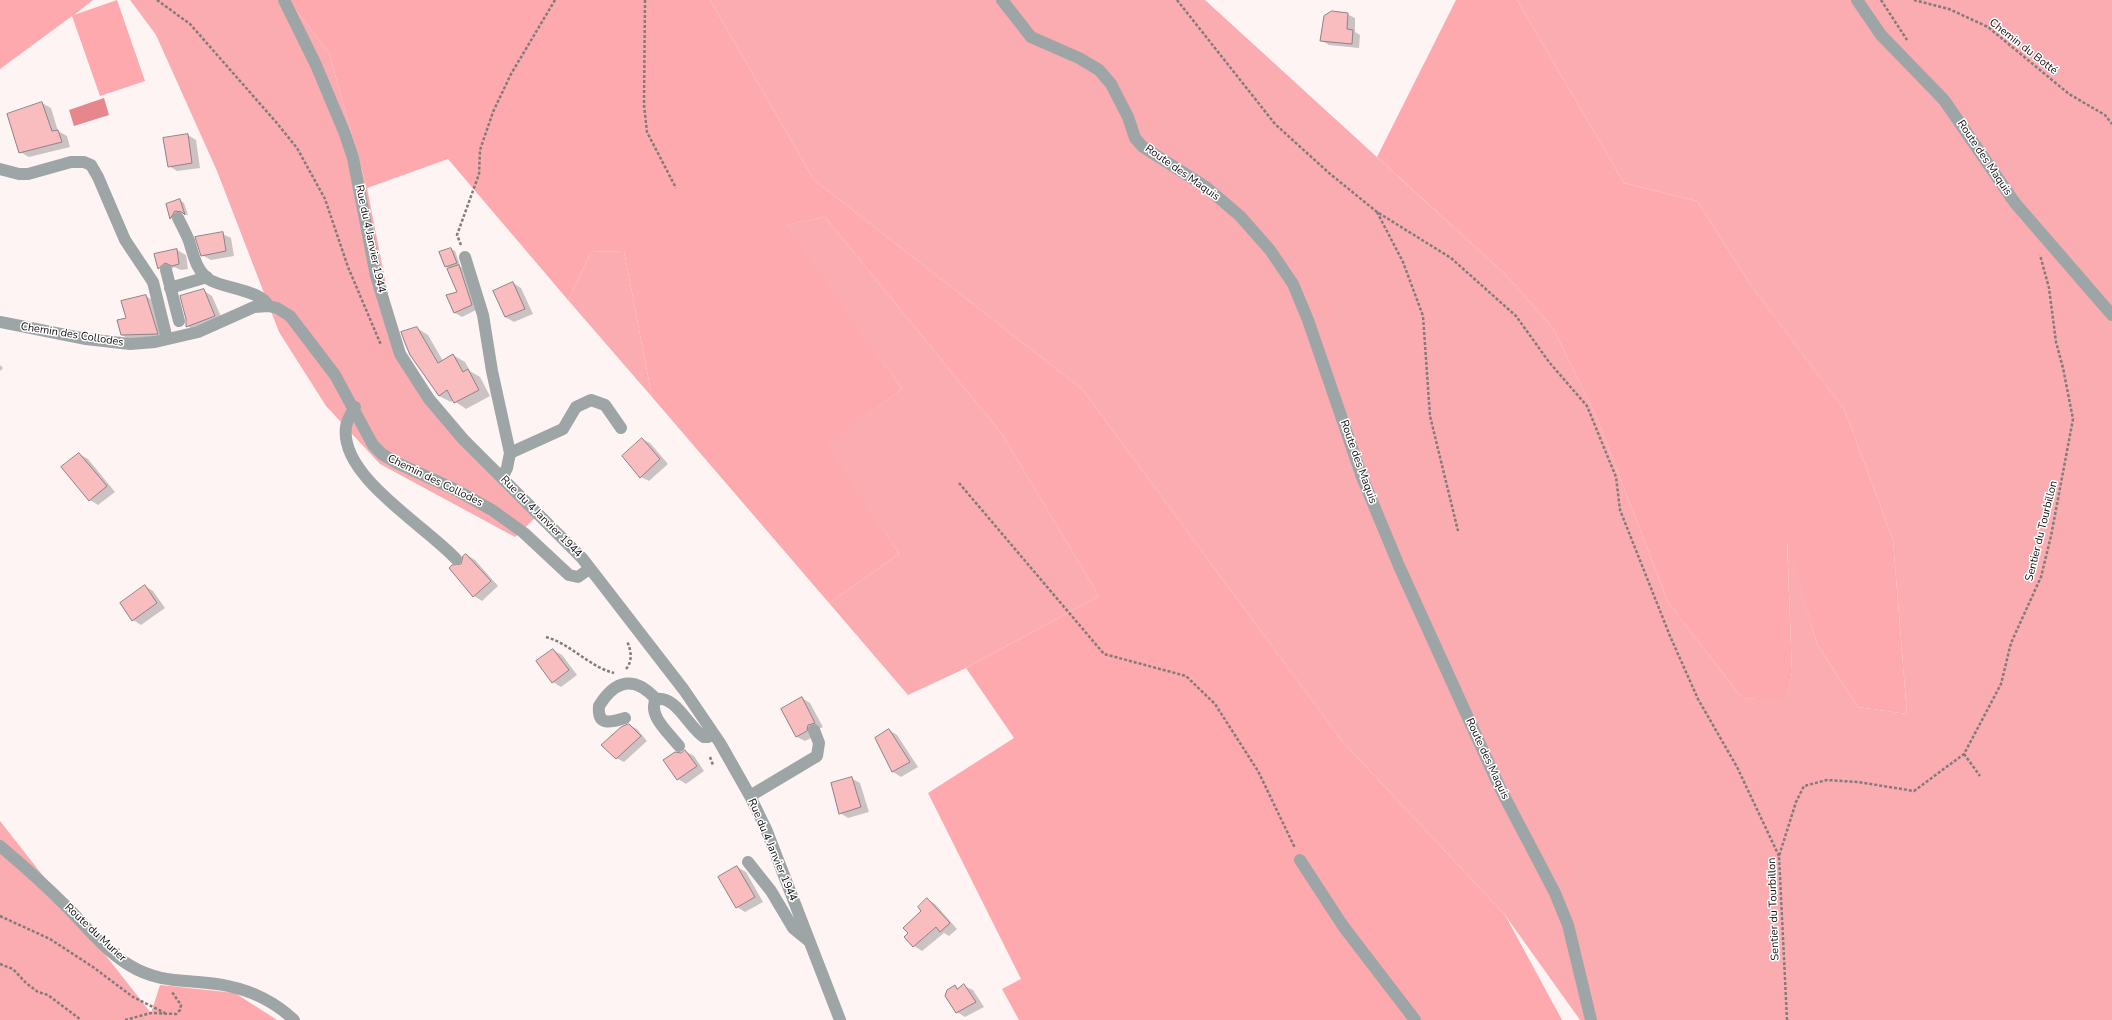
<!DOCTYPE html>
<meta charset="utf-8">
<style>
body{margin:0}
canvas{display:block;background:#fef4f4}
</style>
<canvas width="2112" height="1020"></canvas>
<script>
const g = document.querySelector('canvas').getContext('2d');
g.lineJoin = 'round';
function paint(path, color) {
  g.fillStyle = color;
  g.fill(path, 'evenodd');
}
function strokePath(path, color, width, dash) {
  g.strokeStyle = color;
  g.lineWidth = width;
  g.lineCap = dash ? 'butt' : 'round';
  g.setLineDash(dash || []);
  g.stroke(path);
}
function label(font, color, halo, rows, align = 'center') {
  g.font = font + ' "Nunito Sans",sans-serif';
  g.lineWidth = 3;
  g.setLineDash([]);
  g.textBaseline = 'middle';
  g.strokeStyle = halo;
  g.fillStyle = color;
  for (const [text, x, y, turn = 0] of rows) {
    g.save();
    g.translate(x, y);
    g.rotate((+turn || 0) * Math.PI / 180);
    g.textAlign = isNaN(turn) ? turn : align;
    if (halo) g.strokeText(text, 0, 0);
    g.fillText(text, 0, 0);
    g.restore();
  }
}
const green = new Path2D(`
 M 0,0 L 93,0 L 74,15 L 117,0 L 145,81 L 100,96 L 72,16 L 0,69 Z
 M 288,0 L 710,0 L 814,180 L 1082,389 L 1342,741 L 1505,915 L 1562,1020 L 1019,1020 L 1002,989 L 1021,979 L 928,793 L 1014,738 L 966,668 L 1099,596 L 1002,434 L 825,217 L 787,225 L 902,389 L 828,444 L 899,554 L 829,603 L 652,397 L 624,251 L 591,252 L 568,300 L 448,159 L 367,188 L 329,53 Z
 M 1456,0 L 1517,0 L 1624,183 L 1697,201 L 1750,284 L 1845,411 L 1893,540 L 1907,714 L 1858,707 L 1817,644 L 1787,541 L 1792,673 L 1786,701 L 1742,698 L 1668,602 L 1597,418 L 1553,328 L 1506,275 L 1377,157 Z
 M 160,985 L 235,993 L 277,1020 L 146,1020 L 151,1013 Z`);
const forest = new Path2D(`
 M 130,0 L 288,0 L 329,53 L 367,188 L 391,310 L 405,360 L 435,401 L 535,518 L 515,537 L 380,464 L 326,406 L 279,332 L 217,171 L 156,35 Z
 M 710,0 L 1205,0 L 1506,275 L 1553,328 L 1597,418 L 1668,602 L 1742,698 L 1786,700 L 1792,673 L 1787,539 L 1817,644 L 1858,707 L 1907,714 L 1893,540 L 1845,411 L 1750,284 L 1697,201 L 1624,183 L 1517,0 L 2112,0 L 2112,1020 L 1580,1020 L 1505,915 L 1342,741 L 1082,389 L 814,180 Z
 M 825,217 L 1002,434 L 1099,596 L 966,668 L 908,695 L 829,603 L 899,554 L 827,444 L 902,389 L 786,225 Z
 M 624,251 L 652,397 L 568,300 L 591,252 Z
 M 0,821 L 151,1013 L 146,1020 L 0,1020 Z`);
const water = new Path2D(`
 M 104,98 L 109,115 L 74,126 L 69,110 Z`);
const shadow = new Path2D(`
 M 1347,14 L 1355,18 L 1355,32 L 1360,35 L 1359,48 L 1329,45 L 1321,40 Z
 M 42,103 L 51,108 L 58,131 L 67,136 L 70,147 L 29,157 L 20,152 Z
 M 188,135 L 196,140 L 200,168 L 177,171 L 169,166 Z
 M 180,200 L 184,203 L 188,215 L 179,213 L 175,220 L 171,218 L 167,204 Z
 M 223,234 L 231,238 L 234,256 L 211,260 L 202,255 Z
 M 451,249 L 455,251 L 460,265 L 458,265 L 466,270 L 478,309 L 462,317 L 455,313 L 447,296 L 459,293 L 450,269 L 445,266 Z
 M 177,250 L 186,255 L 188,269 L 181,270 L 174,267 L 167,273 L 159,268 L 155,254 Z
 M 513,283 L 521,288 L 533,314 L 514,322 L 505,317 Z
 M 204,291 L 212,296 L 223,321 L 196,331 L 187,326 Z
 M 146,296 L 152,300 L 164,337 L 129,339 L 122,335 L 127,318 Z
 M 417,328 L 428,335 L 443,361 L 453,355 L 465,362 L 470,371 L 480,377 L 490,396 L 466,409 L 453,400 L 451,402 L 439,396 Z
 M 0,365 L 3,368 L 0,371 Z
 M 642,439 L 650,443 L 668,464 L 649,481 L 641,477 Z
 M 79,454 L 88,459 L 115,492 L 98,505 L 90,500 Z
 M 467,555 L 475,560 L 498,586 L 482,601 L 474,596 L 462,565 Z
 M 145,586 L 153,591 L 165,608 L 141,625 L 133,620 Z
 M 553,650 L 562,655 L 577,675 L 561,687 L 553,682 Z
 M 802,698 L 810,703 L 823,727 L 817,730 L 815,736 L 805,741 L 797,737 L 782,709 Z
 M 629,725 L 637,729 L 647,741 L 624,762 L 616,758 Z
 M 889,730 L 897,735 L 918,767 L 901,777 L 893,772 L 877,738 Z
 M 685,751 L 694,756 L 704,771 L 686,784 L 678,779 L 681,754 Z
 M 851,778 L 860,783 L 869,812 L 848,818 L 840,813 Z
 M 737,867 L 746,872 L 763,902 L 745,912 L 737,907 Z
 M 927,899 L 935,904 L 957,929 L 949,936 L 944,933 L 922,951 L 914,946 L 905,937 L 923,911 Z
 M 955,986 L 959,989 L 964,986 L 973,990 L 984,1007 L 965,1017 L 957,1012 Z`);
const building = new Path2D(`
 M 1332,11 L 1348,13 L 1347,29 L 1353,30 L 1352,44 L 1320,41 L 1324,16 Z
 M 42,102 L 52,131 L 58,130 L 62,142 L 19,153 L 7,114 Z
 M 188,134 L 192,163 L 168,167 L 163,138 Z
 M 180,199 L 185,215 L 182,212 L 175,211 L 170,219 L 166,204 Z
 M 223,232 L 226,251 L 201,256 L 195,237 Z
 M 451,248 L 457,263 L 445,267 L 439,252 Z
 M 177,249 L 179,264 L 172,266 L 165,263 L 158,269 L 154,254 Z
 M 459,265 L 472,305 L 454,313 L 446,295 L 457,292 L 447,269 Z
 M 513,282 L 525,309 L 505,317 L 493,291 Z
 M 204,289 L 215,316 L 186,327 L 186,319 L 180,296 Z
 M 146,295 L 158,334 L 121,335 L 117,320 L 126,318 L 121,301 Z
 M 417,327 L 438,363 L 453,354 L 463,372 L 468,369 L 479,390 L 454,403 L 447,390 L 439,396 L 410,355 L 405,343 L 401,332 Z
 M 642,438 L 660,459 L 640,478 L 622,456 Z
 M 79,453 L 107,486 L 89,501 L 61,467 Z
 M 466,554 L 491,581 L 473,597 L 449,568 L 452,565 L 461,564 L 463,556 Z
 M 145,585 L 157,603 L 132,621 L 120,603 Z
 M 553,649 L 569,670 L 552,683 L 536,661 Z
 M 802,697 L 815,723 L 808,725 L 807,731 L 796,737 L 781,709 Z
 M 629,724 L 641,736 L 616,759 L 601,745 L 621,727 Z
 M 889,729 L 910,762 L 892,772 L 875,738 Z
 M 685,750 L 697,766 L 677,780 L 663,760 L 675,752 L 681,753 Z
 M 852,777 L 861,807 L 839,814 L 831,783 Z
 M 737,866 L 755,897 L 736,908 L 718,877 Z
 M 927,898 L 950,923 L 940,932 L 936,927 L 913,947 L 904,937 L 908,933 L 903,928 L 921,911 L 918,907 Z
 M 964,984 L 976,1002 L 956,1013 L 945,996 L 947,990 L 955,985 L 957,989 Z`);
const path = new Path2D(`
 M 157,0 L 190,24 L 276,122 L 297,148 L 325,199 L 348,267 L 381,345
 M 645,0 L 644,105 L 647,132 L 676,188
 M 1177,0 L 1275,124 L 1329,173 L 1377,212 L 1451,258 L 1516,316 L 1549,362 L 1587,406 L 1616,477 L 1620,510 L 1670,636 L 1698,699 L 1737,767 L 1779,856
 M 1881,0 L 1907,40
 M 1914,0 L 1949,9 L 1988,27 L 2069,94 L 2105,115 L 2112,124
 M 1377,212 L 1403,262 L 1423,316 L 1430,416 L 1458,531
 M 461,245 L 457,235 L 479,174 L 480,150 L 493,112 L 511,74 L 555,0
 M 959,483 L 1104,654 L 1186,676 L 1215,704 L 1258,771 L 1295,848
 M 546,637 C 571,644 588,666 614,673
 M 626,669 C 633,661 631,650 627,641
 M 1964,754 L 1980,776
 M 710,757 L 713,765
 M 0,916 L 50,939 L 93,967 L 133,997 L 165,1013
 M 0,964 L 13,969 L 26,983 L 38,992 L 48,995 L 81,1020
 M 125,1020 L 151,1013 L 176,1014 L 180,1010 L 181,1005 L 172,992
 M 1787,1020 L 1779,856 L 1796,802 L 1804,786 L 1827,780 L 1858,782 L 1914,791 L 1964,754 L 2001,684 L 2011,643 L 2041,577 L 2051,536 L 2073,419 L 2063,368 L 2056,342 L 2049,288 L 2040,255`);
const minor = new Path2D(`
 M 284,0 L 316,65 L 345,134 L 353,158 L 376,276 L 400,354 L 429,399 L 463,439 L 582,558 L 684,690 L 720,743 L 750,796 L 766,829 L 840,1020
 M 1002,0 L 1031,37 L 1079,58 L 1099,70 L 1111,84 L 1128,117 L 1135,138 L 1143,147 L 1206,187 L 1240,216 L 1270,250 L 1293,284 L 1308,320 L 1362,477 L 1399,566 L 1500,788 L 1555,893 L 1568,925 L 1591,1020
 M 1857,0 L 1881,35 L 1944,100 L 2015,203 L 2112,315
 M 0,169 L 19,174 L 28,174 L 71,162 L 84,162 L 91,165 L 98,177 L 125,240 L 153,282 L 167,339
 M 178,218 C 182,226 186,233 189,241 C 194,256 196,271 210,280 C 223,288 264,291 268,306
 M 465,257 L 483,315 L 492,371 L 510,453
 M 166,270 L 179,321
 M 170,288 L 207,277
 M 0,322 L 86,339 L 130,344 L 155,342 L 198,332 L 254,307 L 268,306 L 277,308 L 290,316 L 335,375 L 373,445 L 382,454 L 397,463 L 454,489 L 492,510 L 524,533 L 569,575 L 578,577 L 589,569
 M 355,407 C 351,414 347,419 346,427 C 339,476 426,526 456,559
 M 502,478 L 507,468 L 510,453 L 563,429 L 576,407 L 591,400 L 605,405 L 621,428
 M 625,718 C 612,722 597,727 599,706 C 615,680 634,675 656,699
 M 679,746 C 669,733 647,715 656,699 C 676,695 689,728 704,737 L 708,737 L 713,733
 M 750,796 L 817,756 L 819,743 L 814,730
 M 0,846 C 24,866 47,887 69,909 C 87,928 106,951 129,965 C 163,986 192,978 228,986 C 252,991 276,1003 294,1020
 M 1300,860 L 1343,926 L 1415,1020
 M 748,862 L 771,891 L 793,928 L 809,941`);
const streetNames = [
 ["Chemin du Botté",2023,47,38],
 ["Route des Maquis",1984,158,56],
 ["Route des Maquis",1182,173,35],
 ["Rue du 4 Janvier 1944",370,239,78],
 ["Chemin des Collodes",72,335,9],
 ["Route des Maquis",1358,462,70],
 ["Chemin des Collodes",435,481,26],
 ["Rue du 4 Janvier 1944",541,517,45],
 ["Sentier du Tourbillon",2042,531,-76],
 ["Route des Maquis",1487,759,65],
 ["Rue du 4 Janvier 1944",772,850,67],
 ["Sentier du Tourbillon",1774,909,-92],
 ["Route du Murier",95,933,43]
];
paint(green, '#fda9ad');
paint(forest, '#fbacb0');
paint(water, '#e6878d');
paint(shadow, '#0003');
paint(building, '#f9bcbf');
strokePath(building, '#908182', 1);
strokePath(path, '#827b7b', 2.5, [3, 2]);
strokePath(minor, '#9ea5a7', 12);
label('11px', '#120d0d', '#fff', streetNames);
</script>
